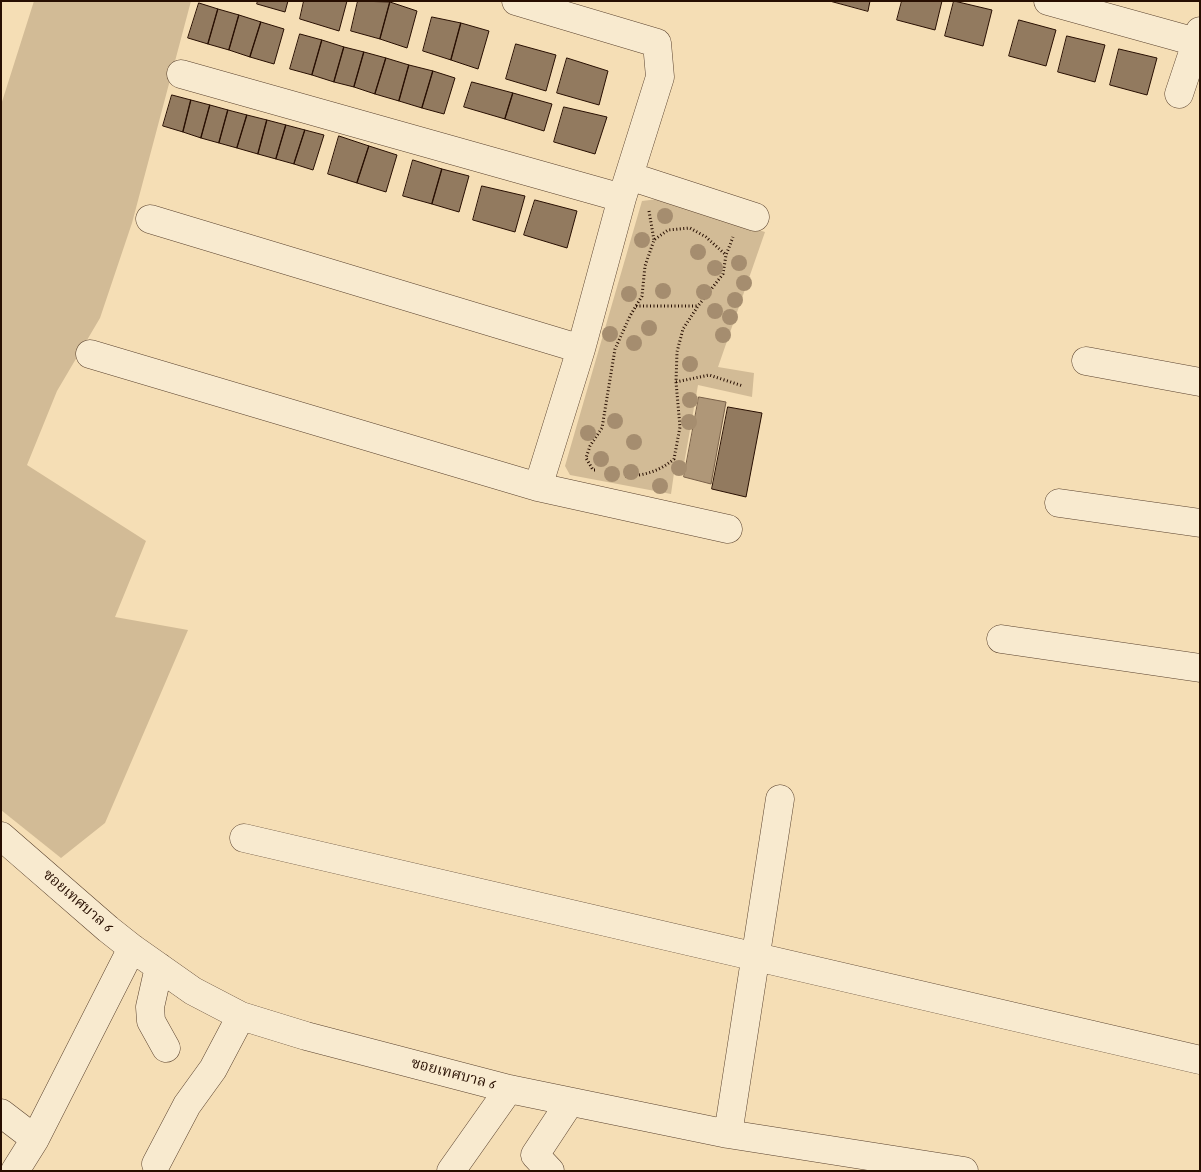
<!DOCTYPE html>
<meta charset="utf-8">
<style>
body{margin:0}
#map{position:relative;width:1201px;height:1172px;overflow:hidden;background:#f5deb5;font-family:"IM FELL English",serif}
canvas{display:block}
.frame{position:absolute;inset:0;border:2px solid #270e01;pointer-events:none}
</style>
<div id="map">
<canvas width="1201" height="1172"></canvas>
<div class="frame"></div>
</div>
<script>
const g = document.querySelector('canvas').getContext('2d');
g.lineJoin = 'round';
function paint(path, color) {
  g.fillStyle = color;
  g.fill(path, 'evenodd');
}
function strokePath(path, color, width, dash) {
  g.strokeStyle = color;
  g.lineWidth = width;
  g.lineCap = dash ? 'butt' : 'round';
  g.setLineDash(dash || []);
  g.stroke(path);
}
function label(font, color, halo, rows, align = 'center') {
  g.font = font + ' "IM FELL English","Noto Serif Thai",serif';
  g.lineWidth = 5;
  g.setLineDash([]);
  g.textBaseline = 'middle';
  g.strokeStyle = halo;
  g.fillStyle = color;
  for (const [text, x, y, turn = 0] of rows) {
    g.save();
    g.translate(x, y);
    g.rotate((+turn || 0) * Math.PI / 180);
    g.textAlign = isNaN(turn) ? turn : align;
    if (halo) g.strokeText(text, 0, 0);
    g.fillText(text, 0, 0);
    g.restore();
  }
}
const green = new Path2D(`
 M 34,1 L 191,1 L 132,223 L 100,318 L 57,391 L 27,465 L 146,541 L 115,617 L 188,630 L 105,823 L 61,858 L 1,810 L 1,105 Z
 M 658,199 L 765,232 L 718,367 L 754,373 L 752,397 L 698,385 L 682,475 L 674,473 L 671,494 L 570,475 L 565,466 L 642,201 Z`);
const water = new Path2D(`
 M 699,397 L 726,402 L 711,484 L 684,477 Z`);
const building = new Path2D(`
 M 258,1 L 288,1 L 285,12 L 257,4 Z
 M 304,1 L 347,1 L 339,31 L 300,19 Z
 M 358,1 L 390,2 L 380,39 L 351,31 Z
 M 830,1 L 870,1 L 868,11 Z
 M 902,1 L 942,1 L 935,30 L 897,20 Z
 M 954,1 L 992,10 L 983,46 L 945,36 Z
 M 390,2 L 417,11 L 407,48 L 380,39 Z
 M 199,3 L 218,9 L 208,44 L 188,38 Z
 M 218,9 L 239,15 L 229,50 L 208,44 Z
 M 239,15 L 261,22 L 250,57 L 229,50 Z
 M 432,17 L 461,23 L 451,60 L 423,51 Z
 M 1019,20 L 1056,30 L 1046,66 L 1009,56 Z
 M 261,22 L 284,29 L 274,64 L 250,57 Z
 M 461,23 L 489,31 L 478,69 L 451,60 Z
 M 300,34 L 322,40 L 312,75 L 290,69 Z
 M 1067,36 L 1105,45 L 1095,82 L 1058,72 Z
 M 322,40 L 344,47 L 334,82 L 312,75 Z
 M 516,44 L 556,55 L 546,91 L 506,79 Z
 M 344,47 L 364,52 L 354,87 L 334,82 Z
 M 1119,49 L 1157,58 L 1147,95 L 1110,85 Z
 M 364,52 L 386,58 L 375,94 L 354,87 Z
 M 386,58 L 409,65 L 399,101 L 375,94 Z
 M 567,58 L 608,71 L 599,105 L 557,93 Z
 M 409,65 L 433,71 L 422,108 L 399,101 Z
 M 433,71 L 455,78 L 444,114 L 422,108 Z
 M 472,82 L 513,93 L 505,119 L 464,107 Z
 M 513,93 L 552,104 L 544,131 L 505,119 Z
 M 172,95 L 191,100 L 183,132 L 163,126 Z
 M 191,100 L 210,105 L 201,138 L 183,132 Z
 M 210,105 L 228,110 L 219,143 L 201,138 Z
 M 564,107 L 607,117 L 595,154 L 554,142 Z
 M 228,110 L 247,115 L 237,148 L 219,143 Z
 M 247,115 L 267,120 L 258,154 L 237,148 Z
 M 267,120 L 286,125 L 276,159 L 258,154 Z
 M 286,125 L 305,130 L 294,164 L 276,159 Z
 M 305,130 L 324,135 L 313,170 L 294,164 Z
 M 339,136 L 369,146 L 357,183 L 328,174 Z
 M 369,146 L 397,155 L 386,192 L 357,183 Z
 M 413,160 L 442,169 L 432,204 L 403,196 Z
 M 442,169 L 469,176 L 459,212 L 432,204 Z
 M 482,186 L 525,196 L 515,232 L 473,220 Z
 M 535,200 L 577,211 L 567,248 L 524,235 Z
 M 728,407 L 762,413 L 746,497 L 712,489 Z`);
const path = new Path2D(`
 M 649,211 L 654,240
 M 636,306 L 698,306
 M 676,382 L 709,375 L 743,386
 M 595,470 L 593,470 L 586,458 L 590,446 L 602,428 L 615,349 L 630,316 L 642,296 L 645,266 L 654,240 L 668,230 L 690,228 L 706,237 L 726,255
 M 625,476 C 644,476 660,471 674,459 L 680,427 L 676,382 L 677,352 L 683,329 L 698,306 L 723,274 L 726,255 L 733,237`);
const minor = new Path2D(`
 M 516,1 L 657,43 L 660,77 L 622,198 L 581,349 L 538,487
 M 1048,1 L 1196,42
 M 181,74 L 622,198
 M 1179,94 L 1200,31
 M 629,176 L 755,217
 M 150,219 L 581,349
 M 90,354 L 538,487 L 728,529
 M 1086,361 L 1200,382
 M 1059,503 L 1200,523
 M 1001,639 L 1200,668
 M 1,836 L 108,929 L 132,948 L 193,991 L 241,1016 L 306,1036 L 509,1089 L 728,1134 L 964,1171
 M 244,838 L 1200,1060
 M 159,967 L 150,1007 L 151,1021 L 166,1048
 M 1,1113 L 35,1139
 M 728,1134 L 780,799
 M 156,1164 L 187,1105 L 213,1069 L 241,1016
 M 15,1171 L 35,1139 L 132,948
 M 451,1171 L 509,1089
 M 550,1171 L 535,1155 L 570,1102`);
const trees = [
 [665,216],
 [642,240],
 [698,252],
 [739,263],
 [715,268],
 [744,283],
 [663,291],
 [704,292],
 [629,294],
 [735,300],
 [715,311],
 [730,317],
 [649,328],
 [610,334],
 [723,335],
 [634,343],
 [690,364],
 [690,400],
 [615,421],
 [689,422],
 [588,433],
 [634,442],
 [601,459],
 [679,468],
 [631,472],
 [612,474],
 [660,486]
];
const streetNames = [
 ["ซอยเทศบาล 6",77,902,41],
 ["ซอยเทศบาล 6",453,1075,15]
];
paint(green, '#d2bb96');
paint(water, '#af9778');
strokePath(water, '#796048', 1);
paint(building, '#927a5f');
strokePath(building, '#270e01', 1);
strokePath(minor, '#5a422e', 29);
strokePath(path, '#270e01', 3, [1, 2.5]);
strokePath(minor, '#f8eacf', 28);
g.fillStyle = '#a58d6f';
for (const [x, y] of trees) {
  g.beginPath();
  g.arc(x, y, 8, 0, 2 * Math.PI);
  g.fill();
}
label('15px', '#270e01', '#f8eacf', streetNames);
</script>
